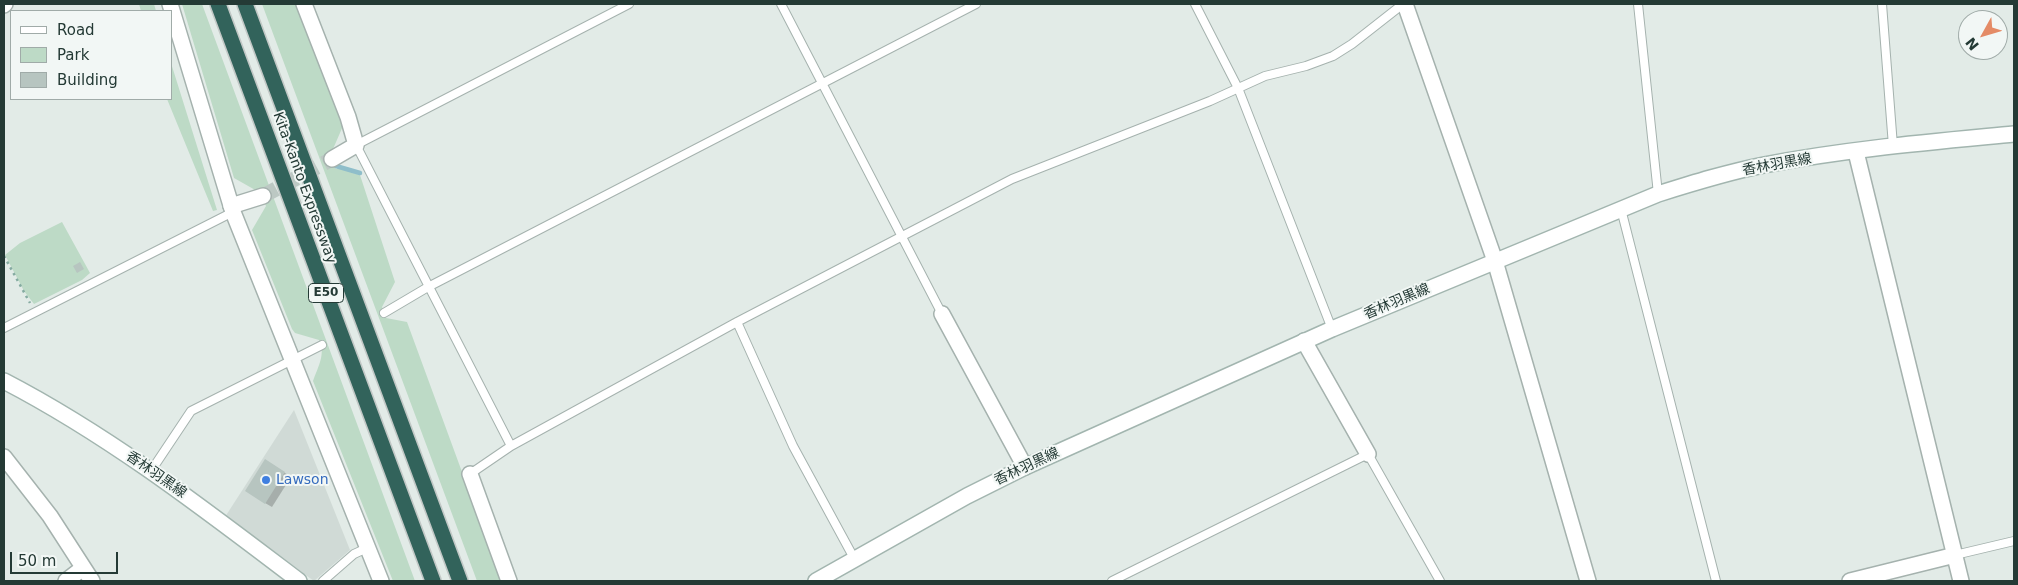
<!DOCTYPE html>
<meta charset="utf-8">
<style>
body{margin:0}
#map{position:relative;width:2018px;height:585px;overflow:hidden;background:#e2ebe7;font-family:"DejaVu Sans",sans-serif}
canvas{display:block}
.frame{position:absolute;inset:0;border:5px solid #243a35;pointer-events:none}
.legend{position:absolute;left:10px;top:10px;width:162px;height:90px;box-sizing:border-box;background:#f2f7f5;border:1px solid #a0aba8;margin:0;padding:6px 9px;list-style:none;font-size:15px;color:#243a35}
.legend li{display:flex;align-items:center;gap:10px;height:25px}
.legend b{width:25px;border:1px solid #a0aba8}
.north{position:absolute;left:1958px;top:10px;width:50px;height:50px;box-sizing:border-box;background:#f2f7f5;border:1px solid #a0aba8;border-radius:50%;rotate:231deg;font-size:14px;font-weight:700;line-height:20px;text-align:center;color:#243a35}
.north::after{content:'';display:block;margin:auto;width:18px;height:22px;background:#e48b66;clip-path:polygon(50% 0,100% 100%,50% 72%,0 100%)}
.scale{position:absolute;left:10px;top:552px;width:108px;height:22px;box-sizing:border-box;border:2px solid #243a35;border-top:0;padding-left:6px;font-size:15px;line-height:18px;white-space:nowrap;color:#243a35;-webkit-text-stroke:4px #f2f7f5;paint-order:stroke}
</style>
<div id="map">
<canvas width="2018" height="585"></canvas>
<div class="frame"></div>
<ul class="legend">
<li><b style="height:6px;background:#fff"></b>Road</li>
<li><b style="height:14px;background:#bddac6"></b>Park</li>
<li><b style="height:14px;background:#b7c5c0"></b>Building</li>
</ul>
<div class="north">N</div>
<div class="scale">50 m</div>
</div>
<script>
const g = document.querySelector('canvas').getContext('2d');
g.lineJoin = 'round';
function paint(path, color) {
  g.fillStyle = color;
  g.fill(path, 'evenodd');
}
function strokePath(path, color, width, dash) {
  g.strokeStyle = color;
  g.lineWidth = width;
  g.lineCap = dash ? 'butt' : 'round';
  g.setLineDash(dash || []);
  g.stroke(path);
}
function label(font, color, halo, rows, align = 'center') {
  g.font = font + ' "DejaVu Sans","Noto Sans JP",sans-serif';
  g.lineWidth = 4;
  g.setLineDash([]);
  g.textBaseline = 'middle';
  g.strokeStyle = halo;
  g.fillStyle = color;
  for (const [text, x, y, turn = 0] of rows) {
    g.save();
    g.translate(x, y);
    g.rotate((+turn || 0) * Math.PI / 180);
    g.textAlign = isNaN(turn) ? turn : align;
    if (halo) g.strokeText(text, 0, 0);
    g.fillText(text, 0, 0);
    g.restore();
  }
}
const built = new Path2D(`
 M 294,410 L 350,550 L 314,581 L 225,517 Z`);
const green = new Path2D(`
 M 139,4 L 154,4 L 156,11 L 141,11 Z
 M 182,4 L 202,4 L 415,581 L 393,581 L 313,381 C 318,367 326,354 319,340 L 295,333 L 292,329 L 252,230 L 266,206 L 260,190 L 257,191 L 234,178 Z
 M 262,4 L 296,4 L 343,126 L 333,149 L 329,152 L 336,169 L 340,168 L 360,175 L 395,282 L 382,307 L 386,318 L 407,322 L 502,581 L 477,581 Z
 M 171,63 L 217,210 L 213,211 L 167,99 L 171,99 Z
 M 62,222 L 90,273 L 82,280 L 34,304 L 24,291 L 5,255 L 20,243 Z`);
const shadow = new Path2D(`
 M 273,465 L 291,477 L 272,507 L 265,503 Z`);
const stream = new Path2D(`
 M 336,166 L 360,173`);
const building = new Path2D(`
 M 80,262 L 84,269 L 77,273 L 73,266 Z
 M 265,459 L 285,472 L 265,504 L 245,491 Z`);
const minorTunnel = new Path2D(`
 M 263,196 L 332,159`);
const path = new Path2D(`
 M 4,256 L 30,303`);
const service = new Path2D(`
 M 781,4 L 942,314
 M 1195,4 L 1238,88 L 1332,329
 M 1638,4 L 1658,194
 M 1882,4 L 1893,146
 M 1621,209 L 1716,581
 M 384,313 L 428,287 L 976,4
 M 737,322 L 793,446 L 855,560
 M 4,328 L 233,212
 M 511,446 L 356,145 L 629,4
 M 151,471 L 191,411 L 322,345
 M 470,474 L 511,446 L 737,322 L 1012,179 L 1210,101 L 1265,76 L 1306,66 L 1333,56 L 1352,44 L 1403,4
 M 1955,555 L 2014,541
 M 323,581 L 354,554 L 367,548
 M 1112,581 L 1368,454 L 1440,581`);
const minor = new Path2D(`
 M 304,4 L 348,117 L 356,145 L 332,159
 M 1856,152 L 1961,581
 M 231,206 L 263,196
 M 942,314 L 1025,467
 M 1304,341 L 1368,454
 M 470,474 L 509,581
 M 1850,581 L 1955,555`);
const tertiary = new Path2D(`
 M 170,4 L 233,212 L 381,581
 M 1405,4 L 1495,261 L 1588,581
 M 4,5 L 5,4
 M 4,457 L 50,516 L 92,581
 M 66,581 L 83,568`);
const secondary = new Path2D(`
 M 4,381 C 110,436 204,509 299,581
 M 816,581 L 967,496 L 1025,467 L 1332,329 L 1658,194 C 1693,183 1728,172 1764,165 C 1847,149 1931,142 2014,134`);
const motorway = new Path2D(`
 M 218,4 L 433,581
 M 245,4 L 460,581`);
const markers = [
 [266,480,5,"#3f7fe0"]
];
const shields = [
 [326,293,35]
];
const shieldNames = [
 ["E50",326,293]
];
const streetNames = [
 ["香林羽黒線",1777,165,-10],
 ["Kita-Kanto Expressway",304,188,70],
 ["香林羽黒線",1397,302,-23],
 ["香林羽黒線",1027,467,-25],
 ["香林羽黒線",156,475,35]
];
const shopNames = [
 ["Lawson",276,480]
];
paint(built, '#d0dad6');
paint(green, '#bddac6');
paint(shadow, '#0003');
strokePath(stream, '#8fbeca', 4.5);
paint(building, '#b7c5c0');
strokePath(minorTunnel, '#bcc8c3', 15, [15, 8]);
strokePath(service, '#a5b2ae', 10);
strokePath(minor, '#a5b2ae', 18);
strokePath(tertiary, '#a5b2ae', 18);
strokePath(secondary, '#a2b5af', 18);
strokePath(motorway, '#c2c8c6', 18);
strokePath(path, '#85aba1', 2.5, [2.5, 4]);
strokePath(service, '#fff', 8);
strokePath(minor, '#fff', 15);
strokePath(tertiary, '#fff', 15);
strokePath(secondary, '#fff', 15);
strokePath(motorway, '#32635b', 15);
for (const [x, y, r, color] of markers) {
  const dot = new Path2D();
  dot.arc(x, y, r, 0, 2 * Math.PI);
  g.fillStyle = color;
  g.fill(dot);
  strokePath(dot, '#f2f7f5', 2);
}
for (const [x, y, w] of shields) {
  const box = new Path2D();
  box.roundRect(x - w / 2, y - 9.5, w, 19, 4);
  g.fillStyle = '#f2f7f5';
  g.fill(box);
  strokePath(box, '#243a35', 1);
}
label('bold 12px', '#243a35', null, shieldNames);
label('14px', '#243a35', '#f2f7f5', streetNames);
label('14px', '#366cbe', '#f2f7f5', shopNames, 'left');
</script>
